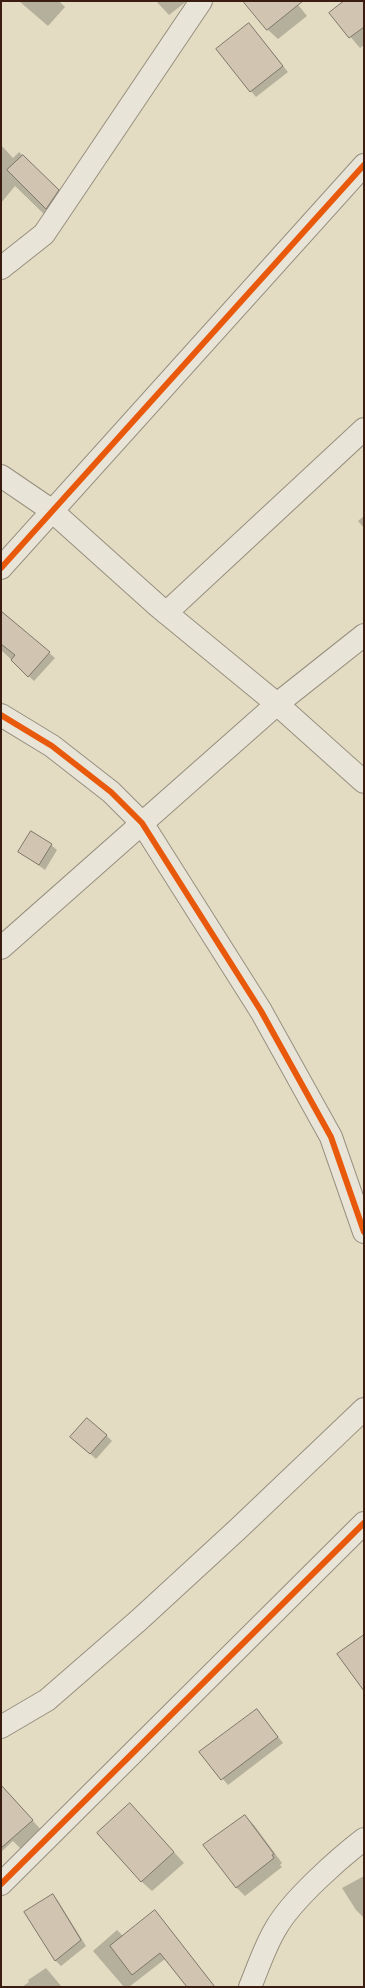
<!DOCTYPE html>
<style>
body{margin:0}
#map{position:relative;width:365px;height:1988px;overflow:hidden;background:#e3dcc2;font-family:"Gentium Book Plus",serif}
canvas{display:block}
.frame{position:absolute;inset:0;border:2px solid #3a1c10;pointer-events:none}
</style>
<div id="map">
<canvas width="365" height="1988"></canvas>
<div class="frame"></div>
</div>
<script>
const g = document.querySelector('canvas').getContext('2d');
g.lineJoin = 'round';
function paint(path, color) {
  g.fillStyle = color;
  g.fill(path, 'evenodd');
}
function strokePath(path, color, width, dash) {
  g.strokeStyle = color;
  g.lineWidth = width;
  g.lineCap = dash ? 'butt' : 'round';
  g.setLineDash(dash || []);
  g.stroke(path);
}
const shadow = new Path2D(`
 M 19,1 L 59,1 L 65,7 L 48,26 Z
 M 156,1 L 187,1 L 169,15 Z
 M 261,1 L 295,1 L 307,16 L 278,39 L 267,29 Z
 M 346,1 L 364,1 L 364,45 L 360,48 L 330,13 Z
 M 249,24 L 288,72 L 256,97 L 251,91 Z
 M 1,145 L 13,158 L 19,152 L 64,196 L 48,218 L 15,186 L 1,203 Z
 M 364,516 L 364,528 L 358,521 Z
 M 1,613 L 55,658 L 34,681 L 1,650 Z
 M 51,845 L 57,850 L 45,870 L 20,852 Z
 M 106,1435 L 112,1441 L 96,1459 L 77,1442 Z
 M 257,1710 L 283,1743 L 228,1785 L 200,1752 Z
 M 1,1785 L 42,1831 L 21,1849 L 13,1841 L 1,1852 Z
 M 140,1815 L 184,1863 L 152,1891 L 141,1881 Z
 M 245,1816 L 254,1825 L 282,1863 L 280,1865 L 282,1867 L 245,1896 L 236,1887 Z
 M 364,1876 L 364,1918 L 356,1910 L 342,1888 Z
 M 53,1895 L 58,1901 L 86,1946 L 61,1966 L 55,1960 Z
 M 155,1912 L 215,1987 L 188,1987 L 165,1959 L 129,1987 L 124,1987 L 93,1951 L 117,1930 L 123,1936 Z
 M 46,1968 L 62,1987 L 22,1987 L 29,1982 L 28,1980 Z`);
const building = new Path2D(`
 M 243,1 L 303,1 L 267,30 Z
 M 344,1 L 364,1 L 364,27 L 349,38 L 329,13 Z
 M 249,23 L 283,66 L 250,92 L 216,49 Z
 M 23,155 L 59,190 L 46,209 L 7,170 Z
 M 1,611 L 50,652 L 28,677 L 11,660 L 15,655 L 1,644 Z
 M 31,831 L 52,844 L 39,865 L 18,852 Z
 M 87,1418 L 107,1435 L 90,1454 L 70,1437 Z
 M 364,1635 L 364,1691 L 337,1654 Z
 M 257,1709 L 278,1737 L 221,1780 L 199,1752 Z
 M 1,1785 L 33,1820 L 1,1848 Z
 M 130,1803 L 174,1852 L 141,1882 L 97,1833 Z
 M 245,1815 L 274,1854 L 272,1855 L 274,1858 L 236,1888 L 203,1845 Z
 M 53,1894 L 81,1940 L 55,1961 L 24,1912 Z
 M 155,1910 L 215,1987 L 187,1987 L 160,1953 L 132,1975 L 110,1946 Z`);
const minor = new Path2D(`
 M 1,268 L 44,234 L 201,1
 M 1,476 L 51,510 L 159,607 L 277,704 L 364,782
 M 1,568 L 364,165
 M 166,613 L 364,429
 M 1,715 L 52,746 L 111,792 L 142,823 L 261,1011 L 331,1137 L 364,1232
 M 1,948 L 277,704 L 364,635
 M 1,1727 L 47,1700 L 139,1620 L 239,1528 L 364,1409
 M 1,1884 L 364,1523
 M 250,1987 C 258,1968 265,1946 276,1928 C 292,1900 338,1859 364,1839`);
const cycleway = new Path2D(`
 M 1,568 L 364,165
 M 1,715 L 52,746 L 111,792 L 142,823 L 261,1011 L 331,1137 L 364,1232
 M 1,1884 L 364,1523`);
paint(shadow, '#0003');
paint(building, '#d1c5b2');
strokePath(building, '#7e7668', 1);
strokePath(minor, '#978f7f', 24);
strokePath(minor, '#e8e4d8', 22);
strokePath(cycleway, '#e8590c', 6);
</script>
